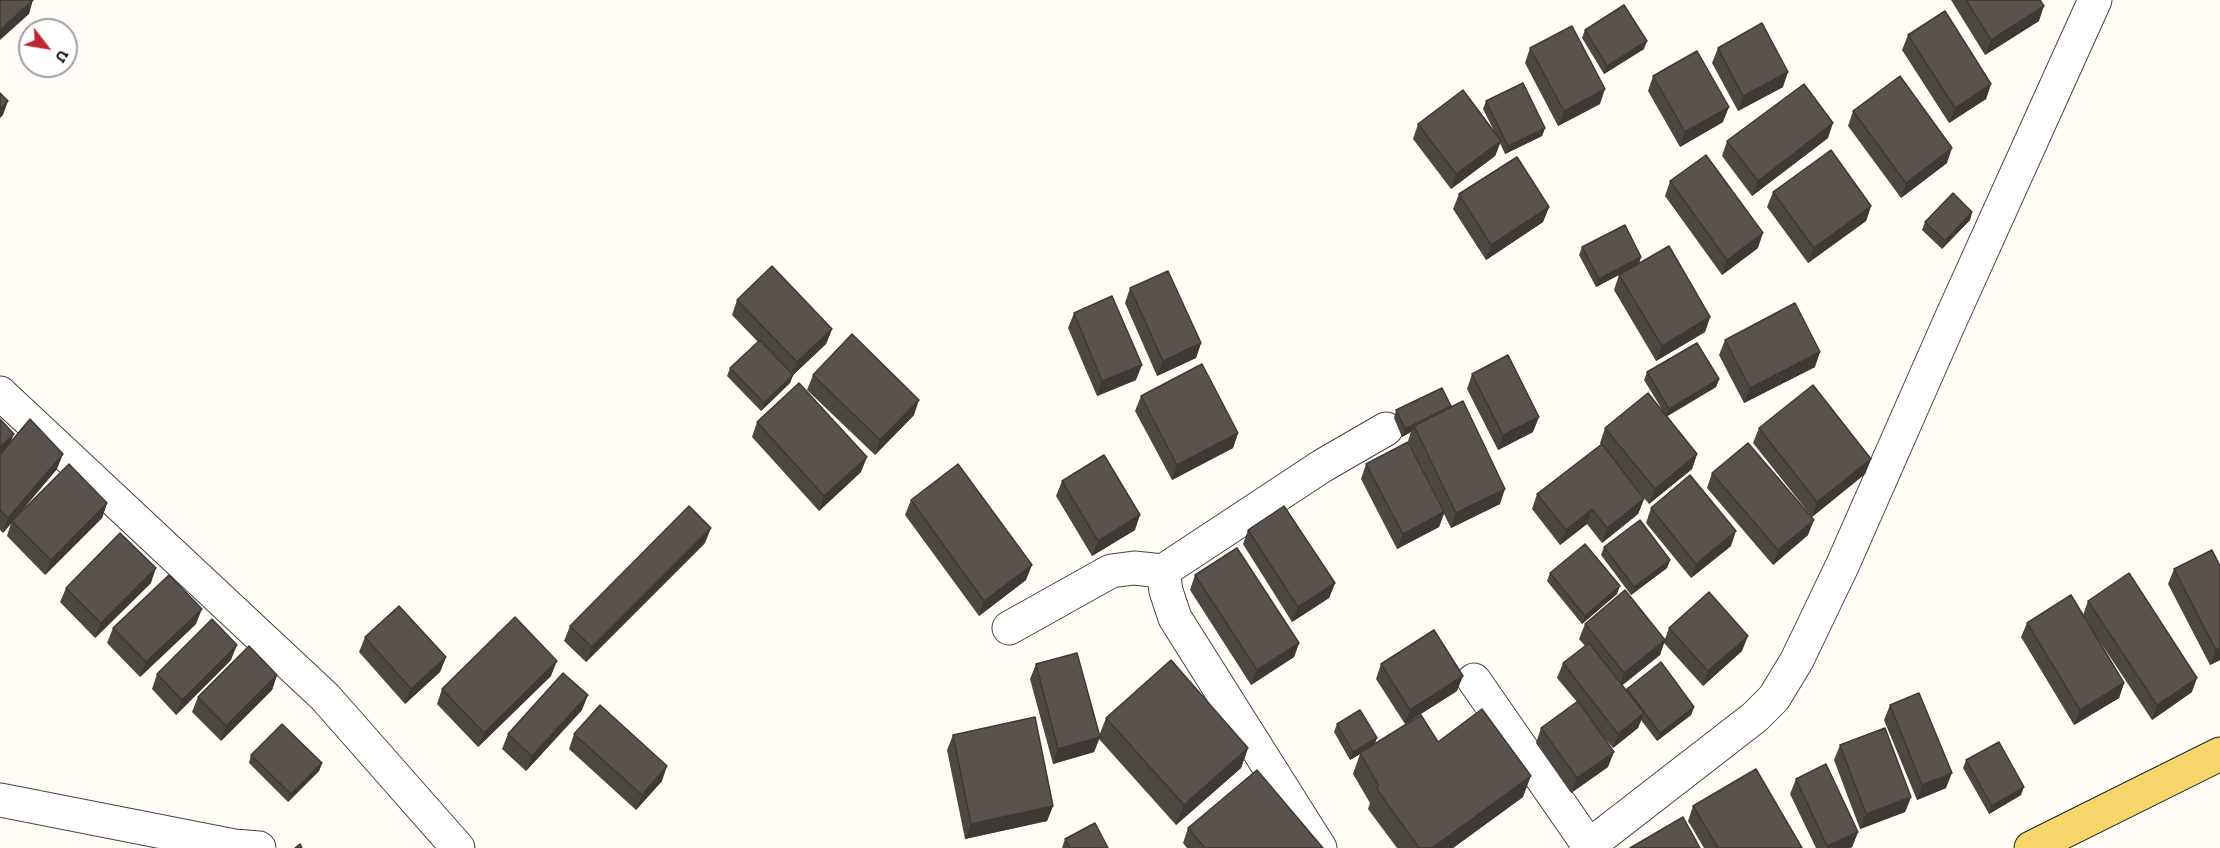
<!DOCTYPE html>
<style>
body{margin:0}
#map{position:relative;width:2220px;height:848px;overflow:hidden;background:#fffdf5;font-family:"Zilla Slab",serif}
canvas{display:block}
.north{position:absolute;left:18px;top:18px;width:60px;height:60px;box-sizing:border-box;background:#fff;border:2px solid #a0a0a0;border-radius:50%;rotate:121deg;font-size:16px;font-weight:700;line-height:24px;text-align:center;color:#111}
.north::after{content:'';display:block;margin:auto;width:21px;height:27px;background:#c4262e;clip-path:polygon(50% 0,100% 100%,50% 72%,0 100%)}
</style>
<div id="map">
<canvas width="2220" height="848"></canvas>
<div class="north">U</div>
</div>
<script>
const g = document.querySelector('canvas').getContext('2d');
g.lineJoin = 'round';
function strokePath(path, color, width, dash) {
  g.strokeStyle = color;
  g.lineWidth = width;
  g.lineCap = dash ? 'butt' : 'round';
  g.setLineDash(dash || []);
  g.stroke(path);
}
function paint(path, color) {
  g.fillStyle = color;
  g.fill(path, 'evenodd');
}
const street = new Path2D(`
 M 0,393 L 325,697 L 458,848
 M 1009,628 L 1111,571 L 1134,568 L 1163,571
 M 1474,680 L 1589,846
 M 0,800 L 234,846 L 259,848
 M 1320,848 L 1175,618 L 1166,591 L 1163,571 L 1322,466 L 1386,429
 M 1586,848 L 1755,717 L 1774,698 L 1797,660 L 1843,564 L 1950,321 L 2095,0`);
const primary = new Path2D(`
 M 2031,848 L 2220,754`);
const wall = new Path2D(`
 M 1951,0 L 2040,0 L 2039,21 L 1985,55 Z
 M 1585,30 L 1644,49 L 1604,74 L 1582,38 Z
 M 1908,35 L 1991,84 L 1986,99 L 1949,123 L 1902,50 Z
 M 1530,48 L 1600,104 L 1558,126 L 1525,63 Z
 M 1718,48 L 1783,87 L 1738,111 L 1712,63 Z
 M 1653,76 L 1723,122 L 1680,147 L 1648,91 Z
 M 1486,101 L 1545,128 L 1542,136 L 1505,154 L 1500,143 L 1495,156 L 1451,189 L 1413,139 L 1418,124 L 1495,133 L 1483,109 Z
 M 1853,111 L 1947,163 L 1901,198 L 1848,126 Z
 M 1828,138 L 1752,196 L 1722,156 L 1727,141 Z
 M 1670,181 L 1758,248 L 1722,275 L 1665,196 Z
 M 1773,192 L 1871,206 L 1866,221 L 1808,263 L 1767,207 Z
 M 1459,194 L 1549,207 L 1543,222 L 1486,260 L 1453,209 Z
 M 1972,212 L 1970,220 L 1942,249 L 1922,230 L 1925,222 Z
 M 1582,247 L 1641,257 L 1639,264 L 1710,317 L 1705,332 L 1656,361 L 1614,290 L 1619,275 L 1630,269 L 1596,287 L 1579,255 Z
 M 1130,288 L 1201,343 L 1196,358 L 1157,376 L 1125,303 Z
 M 737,300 L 832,329 L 826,344 L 793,375 L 790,383 L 761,411 L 727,376 L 730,368 L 758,342 L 732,315 Z
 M 1074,313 L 1136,380 L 1097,396 L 1068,328 Z
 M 1725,340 L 1815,367 L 1744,403 L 1719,355 Z
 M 1647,372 L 1719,379 L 1716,387 L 1667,416 L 1697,454 L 1692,469 L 1649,504 L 1620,468 L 1644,499 L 1638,514 L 1602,543 L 1587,524 L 1560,545 L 1532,509 L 1537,494 L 1601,445 L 1600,443 L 1605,428 L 1663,411 L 1644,380 Z
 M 1472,374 L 1533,432 L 1498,450 L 1467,389 Z
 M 813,375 L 914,415 L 875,455 L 807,390 Z
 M 1141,396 L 1238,433 L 1233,448 L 1172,480 L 1135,411 Z
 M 1451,406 L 1450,408 L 1500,504 L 1451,528 L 1444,514 L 1439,527 L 1397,549 L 1361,479 L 1366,464 L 1425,476 L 1408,441 L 1411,432 L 1402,437 L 1394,418 L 1396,410 Z
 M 0,419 L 10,443 L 57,469 L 18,515 L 107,503 L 102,518 L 45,575 L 7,536 L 11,523 L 3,533 L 0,530 Z
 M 757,422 L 861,472 L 819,511 L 752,437 Z
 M 1759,428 L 1871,459 L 1865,474 L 1812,517 L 1753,443 Z
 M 1712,473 L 1808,535 L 1773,565 L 1707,488 Z
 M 1062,481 L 1135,530 L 1092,556 L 1056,496 Z
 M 911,500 L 1026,580 L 979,616 L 905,515 Z
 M 1651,508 L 1731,546 L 1691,578 L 1646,523 Z
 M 1248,530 L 1335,583 L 1329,598 L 1292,622 L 1243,544 Z
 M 705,543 L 586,662 L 564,641 L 570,626 Z
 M 1604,547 L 1670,560 L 1667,568 L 1631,595 L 1601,555 Z
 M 2220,566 L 2220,660 L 2210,665 L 2168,584 L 2174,569 Z
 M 1550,573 L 1617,594 L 1582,624 L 1547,581 Z
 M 1195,575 L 1299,643 L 1294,657 L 1251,685 L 1190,590 Z
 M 151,583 L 95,638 L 60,602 L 66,588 Z
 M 2088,601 L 2192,692 L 2152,720 L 2094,633 L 2124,683 L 2119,698 L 2074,725 L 2021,637 L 2027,623 L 2083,615 Z
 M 196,624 L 140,677 L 107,643 L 113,628 Z
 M 1585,624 L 1665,639 L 1669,628 L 1742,651 L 1703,686 L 1664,643 L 1660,655 L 1622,685 L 1626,690 L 1627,689 L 1694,707 L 1691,715 L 1657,741 L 1641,720 L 1638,728 L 1613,748 L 1598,730 L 1608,767 L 1571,793 L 1536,743 L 1541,728 L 1577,702 L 1557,678 L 1563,663 L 1585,646 L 1579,639 Z
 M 365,637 L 446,657 L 440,672 L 405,704 L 359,652 Z
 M 231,660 L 176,715 L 152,689 L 157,674 Z
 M 1036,664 L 1099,736 L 1106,718 L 1248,748 L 1241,768 L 1176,825 L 1099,739 L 1094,752 L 1053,764 L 1030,679 Z
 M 1381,664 L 1457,691 L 1405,724 L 1376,679 Z
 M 277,675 L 272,690 L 221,741 L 192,712 L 198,697 Z
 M 551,676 L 478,747 L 437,704 L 442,689 Z
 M 1890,705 L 1946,788 L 1917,800 L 1884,720 Z
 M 582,710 L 526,771 L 502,749 L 508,734 Z
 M 1337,724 L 1377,738 L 1374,744 L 1438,742 L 1523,797 L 1453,848 L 1397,848 L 1368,809 L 1370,803 L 1353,774 L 1360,754 L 1350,760 L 1334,732 Z
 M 574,734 L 662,781 L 636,810 L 569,749 Z
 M 953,735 L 1053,806 L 1047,821 L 965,839 L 947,750 Z
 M 1840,745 L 1911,797 L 1905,812 L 1860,829 L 1834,760 Z
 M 251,755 L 322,763 L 319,771 L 288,802 L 249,763 Z
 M 1966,760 L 2021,795 L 1989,814 L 1963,768 Z
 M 1796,779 L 1858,832 L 1852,847 L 1850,848 L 1816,848 L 1790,794 Z
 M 1693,806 L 1802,848 L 1704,848 L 1688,821 Z
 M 1188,828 L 1323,848 L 1187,848 L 1183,843 Z
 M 1065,839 L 1108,848 L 1062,848 Z`);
const shadedWall = new Path2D(`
 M 33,0 L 29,14 L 0,40 L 0,30 Z
 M 2044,6 L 2039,21 L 1985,55 L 1991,40 Z
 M 1647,41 L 1644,49 L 1604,74 L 1607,66 Z
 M 1788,72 L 1783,87 L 1738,111 L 1743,96 Z
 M 1991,84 L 1986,99 L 1949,123 L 1955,108 Z
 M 1605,89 L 1600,104 L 1558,126 L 1564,111 Z
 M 8,101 L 3,115 L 0,118 L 0,109 Z
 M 1729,107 L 1723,122 L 1680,147 L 1685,132 Z
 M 1833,123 L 1828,138 L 1752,196 L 1758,181 Z
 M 1545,128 L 1542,136 L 1505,154 L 1508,146 Z
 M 1501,141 L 1495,156 L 1451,189 L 1456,174 Z
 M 1952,148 L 1947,163 L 1901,198 L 1906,183 Z
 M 1871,206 L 1866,221 L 1808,263 L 1814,248 Z
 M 1549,207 L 1543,222 L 1486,260 L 1491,245 Z
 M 1972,212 L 1970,220 L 1942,249 L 1945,241 Z
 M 1763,233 L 1758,248 L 1722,275 L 1727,260 Z
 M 1641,257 L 1638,265 L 1596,287 L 1599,279 Z
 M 1710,317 L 1705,332 L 1656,361 L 1662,346 Z
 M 832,329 L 826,344 L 791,377 L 797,362 Z
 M 1201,343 L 1196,358 L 1157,376 L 1163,361 Z
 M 1820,352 L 1815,367 L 1744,403 L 1750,388 Z
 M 1142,365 L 1136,380 L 1097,396 L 1102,381 Z
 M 793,375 L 790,383 L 761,411 L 764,403 Z
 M 1719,379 L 1716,387 L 1666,417 L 1669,409 Z
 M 919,400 L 914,415 L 875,455 L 880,440 Z
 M 1451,406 L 1448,414 L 1414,426 L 1411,432 L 1402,437 L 1405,429 Z
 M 1539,417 L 1533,432 L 1498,450 L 1503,435 Z
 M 1238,433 L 1233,448 L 1172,480 L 1177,465 Z
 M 14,434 L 8,449 L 0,456 L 0,447 Z
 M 63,454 L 57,469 L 3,533 L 8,518 Z
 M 1697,454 L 1692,469 L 1649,504 L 1655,489 Z
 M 867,457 L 861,472 L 819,511 L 824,496 Z
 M 1871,459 L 1865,474 L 1812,517 L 1817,502 Z
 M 1505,489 L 1500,504 L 1451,528 L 1456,513 Z
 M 1644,499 L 1638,514 L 1602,543 L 1607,528 Z
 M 107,503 L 102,518 L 45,575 L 51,560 Z
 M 1592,509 L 1587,524 L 1560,545 L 1566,530 Z
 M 1444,512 L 1439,527 L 1397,549 L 1403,534 Z
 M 1140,515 L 1135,530 L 1092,556 L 1098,541 Z
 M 1814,520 L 1808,535 L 1773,565 L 1778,550 Z
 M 711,528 L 705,543 L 586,662 L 592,647 Z
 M 1736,531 L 1731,546 L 1691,578 L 1696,564 Z
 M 1670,560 L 1667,568 L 1631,595 L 1634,587 Z
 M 1032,565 L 1026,580 L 979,616 L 984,601 Z
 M 156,568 L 151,583 L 95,638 L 101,623 Z
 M 1335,583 L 1329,598 L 1292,622 L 1298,607 Z
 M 1620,586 L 1617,594 L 1582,624 L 1585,616 Z
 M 202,609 L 196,624 L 140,677 L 146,662 Z
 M 1748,636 L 1742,651 L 1703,686 L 1708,671 Z
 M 1665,640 L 1660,655 L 1619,688 L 1624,673 Z
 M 1299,643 L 1294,657 L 1251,685 L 1257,670 Z
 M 237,645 L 231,660 L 176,715 L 182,700 Z
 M 2220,648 L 2220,660 L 2210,665 L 2216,650 Z
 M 446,657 L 440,672 L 405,704 L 411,689 Z
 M 557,661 L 551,676 L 478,747 L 484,733 Z
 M 277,675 L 272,690 L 221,741 L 226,726 Z
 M 1463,676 L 1457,691 L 1405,724 L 1410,710 Z
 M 2197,678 L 2192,692 L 2152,720 L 2157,705 Z
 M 2124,683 L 2119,698 L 2074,725 L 2080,710 Z
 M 588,695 L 582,710 L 526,771 L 532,756 Z
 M 1694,707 L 1691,715 L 1657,741 L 1660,733 Z
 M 1644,713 L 1638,728 L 1613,748 L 1618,734 Z
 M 1100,737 L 1094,752 L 1053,764 L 1058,749 Z
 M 1377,738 L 1374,746 L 1350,760 L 1353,752 Z
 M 1248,748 L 1241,768 L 1176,825 L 1184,805 Z
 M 1614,752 L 1608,767 L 1571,793 L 1577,778 Z
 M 322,763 L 319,771 L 288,802 L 291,794 Z
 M 667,766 L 662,781 L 636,810 L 642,795 Z
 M 1952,773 L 1946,788 L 1917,800 L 1922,785 Z
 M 1531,776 L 1523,797 L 1453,848 L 1432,848 Z
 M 2024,787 L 2021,795 L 1989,814 L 1992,806 Z
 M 1911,797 L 1905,812 L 1860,829 L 1866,814 Z
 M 1053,806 L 1047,821 L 965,839 L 971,824 Z
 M 1858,832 L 1852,847 L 1850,848 L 1827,848 L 1827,846 Z`);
const building = new Path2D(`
 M 0,0 L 33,0 L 0,30 Z
 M 1966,0 L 2040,0 L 2044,6 L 1991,40 Z
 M 1624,5 L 1647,41 L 1607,66 L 1585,30 Z
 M 1945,11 L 1991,84 L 1955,108 L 1908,35 Z
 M 1762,23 L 1788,72 L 1743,96 L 1718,48 Z
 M 1572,26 L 1605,89 L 1564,111 L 1530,48 Z
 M 1697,51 L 1729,107 L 1685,132 L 1653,76 Z
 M 1900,76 L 1952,148 L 1906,183 L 1853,111 Z
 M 1523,83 L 1545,128 L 1508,146 L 1486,101 Z
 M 1804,84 L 1833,123 L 1758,181 L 1727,141 Z
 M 1463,90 L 1501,141 L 1456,174 L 1418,124 Z
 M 0,93 L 8,101 L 0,109 Z
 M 1831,150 L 1871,206 L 1814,248 L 1773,192 Z
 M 1706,155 L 1763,233 L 1727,260 L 1670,181 Z
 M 1517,157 L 1549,207 L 1491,245 L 1459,194 Z
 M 1953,193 L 1972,212 L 1945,241 L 1925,222 Z
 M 1625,225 L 1641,257 L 1599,279 L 1582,247 Z
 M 1669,246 L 1710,317 L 1662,346 L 1619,275 Z
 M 772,266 L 832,329 L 797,362 L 737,300 Z
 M 1168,271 L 1201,343 L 1163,361 L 1130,288 Z
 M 1112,296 L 1142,365 L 1102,381 L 1074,313 Z
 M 1795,303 L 1820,352 L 1750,388 L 1725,340 Z
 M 852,334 L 919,400 L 880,440 L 813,375 Z
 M 760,340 L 793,375 L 764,403 L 730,368 Z
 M 1697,343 L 1719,379 L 1669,409 L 1647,372 Z
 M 1508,355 L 1539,417 L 1503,435 L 1472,374 Z
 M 1202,364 L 1238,433 L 1177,465 L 1141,396 Z
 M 799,383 L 867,457 L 824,496 L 757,422 Z
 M 1813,385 L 1871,459 L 1817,502 L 1759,428 Z
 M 1442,388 L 1451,406 L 1405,429 L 1396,410 Z
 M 1648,393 L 1697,454 L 1655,489 L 1605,428 Z
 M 1463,401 L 1505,489 L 1456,513 L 1414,426 Z
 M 0,419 L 14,434 L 0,447 Z
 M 30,419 L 63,454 L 8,518 L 0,510 L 0,455 Z
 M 1408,442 L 1444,512 L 1403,534 L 1366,464 Z
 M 1748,443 L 1814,520 L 1778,550 L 1712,473 Z
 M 1602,444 L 1644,499 L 1607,528 L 1592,509 L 1566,530 L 1537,494 Z
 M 1104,455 L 1140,515 L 1098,541 L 1062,481 Z
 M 69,464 L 107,503 L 51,560 L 12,521 Z
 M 958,464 L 1032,565 L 984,601 L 911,500 Z
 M 1690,475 L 1736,531 L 1696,564 L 1651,508 Z
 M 689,506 L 711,528 L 592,647 L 570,626 Z
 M 1284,506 L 1335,583 L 1298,607 L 1248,530 Z
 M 1640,520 L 1670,560 L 1634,587 L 1604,547 Z
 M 120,533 L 156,568 L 101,623 L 66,588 Z
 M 1585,544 L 1620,586 L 1585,616 L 1550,573 Z
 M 1237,548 L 1299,643 L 1257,670 L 1195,575 Z
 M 2212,550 L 2220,566 L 2220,648 L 2216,650 L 2174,569 Z
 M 2129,573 L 2197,678 L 2157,705 L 2088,601 Z
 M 169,575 L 202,609 L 146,662 L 113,628 Z
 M 1625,590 L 1665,640 L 1624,673 L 1585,624 Z
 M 1709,592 L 1748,636 L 1708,671 L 1669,628 Z
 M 2071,595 L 2124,683 L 2080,710 L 2027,623 Z
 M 399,606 L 446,657 L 411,689 L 365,637 Z
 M 515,617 L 557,661 L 484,733 L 442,689 Z
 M 212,619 L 237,645 L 182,700 L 157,674 Z
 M 1434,630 L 1463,676 L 1410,710 L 1381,664 Z
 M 1589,643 L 1644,713 L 1618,734 L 1563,663 Z
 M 249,646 L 277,675 L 226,726 L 198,697 Z
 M 1077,653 L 1100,737 L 1058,749 L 1036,664 Z
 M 1171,660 L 1248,748 L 1184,805 L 1106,718 Z
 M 1661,662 L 1694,707 L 1660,733 L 1627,689 Z
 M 563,673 L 588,695 L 532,756 L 508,734 Z
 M 1919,693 L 1952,773 L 1922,785 L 1890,705 Z
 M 1578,701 L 1614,752 L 1577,778 L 1541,728 Z
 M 600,705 L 667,766 L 642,795 L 574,734 Z
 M 1482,709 L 1531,776 L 1432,848 L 1419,848 L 1376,788 L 1379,786 L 1360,753 L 1421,715 L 1438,742 Z
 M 1360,710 L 1377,738 L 1353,752 L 1337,724 Z
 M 1035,717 L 1053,806 L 971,824 L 953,735 Z
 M 282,724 L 322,763 L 291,794 L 251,755 Z
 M 1885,728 L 1911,797 L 1866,814 L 1840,745 Z
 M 1999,742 L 2024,787 L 1992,806 L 1966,760 Z
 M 1826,764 L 1858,832 L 1827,846 L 1796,779 Z
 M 1756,769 L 1802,848 L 1718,848 L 1693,806 Z
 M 1257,770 L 1323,848 L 1205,848 L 1188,828 Z
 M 1683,817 L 1700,848 L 1630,848 Z
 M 1095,823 L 1108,848 L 1070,848 L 1065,839 Z
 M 300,844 L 302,848 L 295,848 Z`);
strokePath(street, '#444', 35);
strokePath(primary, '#222', 35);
strokePath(street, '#fff', 33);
strokePath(primary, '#f9d66b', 33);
paint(wall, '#4d4742');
paint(shadedWall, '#3f3936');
paint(building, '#5a524d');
strokePath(building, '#3f3936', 1.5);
</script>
